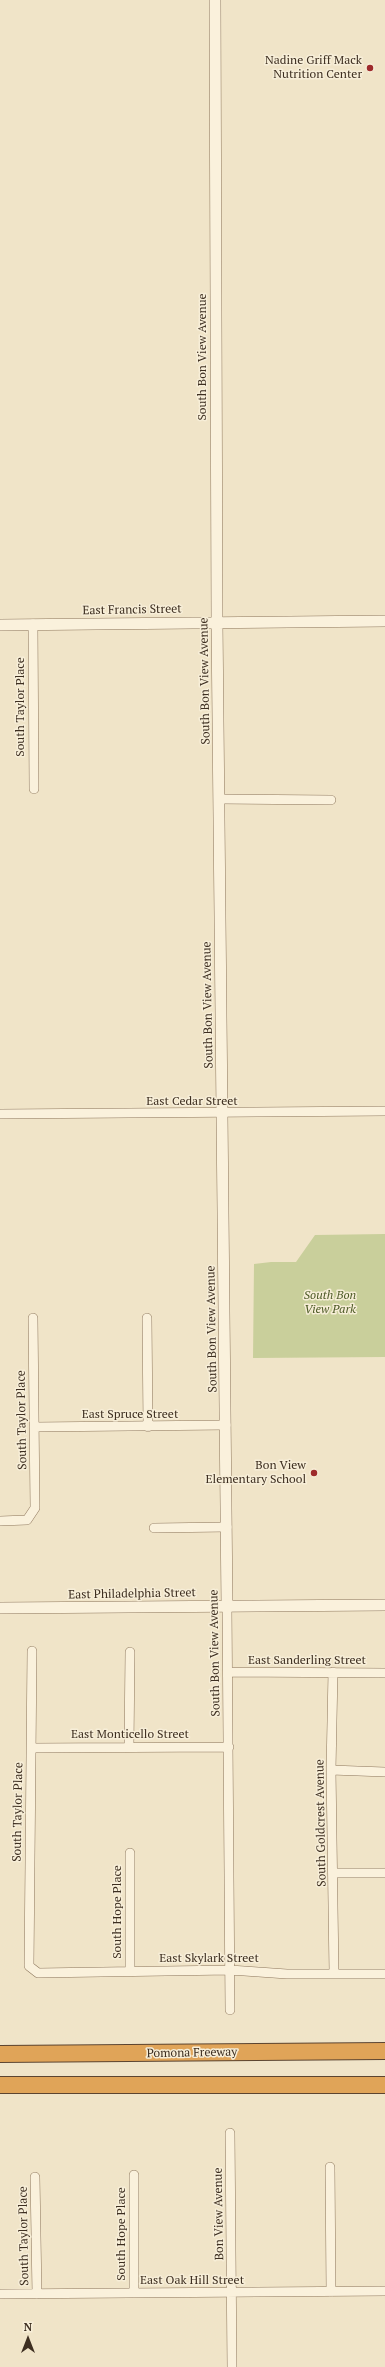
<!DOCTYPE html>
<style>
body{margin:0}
#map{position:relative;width:385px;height:2367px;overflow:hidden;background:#f0e4c8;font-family:"PT Serif",serif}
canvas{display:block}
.north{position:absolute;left:8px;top:2319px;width:40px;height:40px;-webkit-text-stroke:3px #f7eed8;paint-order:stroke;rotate:0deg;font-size:11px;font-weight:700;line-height:16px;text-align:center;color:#3d2e20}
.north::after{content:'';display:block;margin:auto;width:14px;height:18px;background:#3d2e20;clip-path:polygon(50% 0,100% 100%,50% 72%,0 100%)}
</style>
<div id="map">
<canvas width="385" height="2367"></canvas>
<div class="north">N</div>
</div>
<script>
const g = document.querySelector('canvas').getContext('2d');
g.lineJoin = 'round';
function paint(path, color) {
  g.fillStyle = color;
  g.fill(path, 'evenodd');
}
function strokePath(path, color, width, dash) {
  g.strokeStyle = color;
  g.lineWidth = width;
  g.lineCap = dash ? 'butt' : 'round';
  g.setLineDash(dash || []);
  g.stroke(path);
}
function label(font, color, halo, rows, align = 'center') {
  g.font = font + ' "PT Serif",serif';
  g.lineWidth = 3;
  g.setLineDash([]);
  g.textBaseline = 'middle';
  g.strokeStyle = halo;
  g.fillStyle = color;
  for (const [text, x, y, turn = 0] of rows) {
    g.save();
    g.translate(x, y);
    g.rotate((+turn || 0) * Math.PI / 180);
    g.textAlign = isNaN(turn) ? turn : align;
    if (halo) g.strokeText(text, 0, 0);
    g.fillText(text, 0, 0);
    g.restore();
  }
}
const green = new Path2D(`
 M 385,1234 L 385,1357 L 253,1358 L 254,1264 L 271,1262 L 296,1262 L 315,1235 Z`);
const minor = new Path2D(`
 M 33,624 L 34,789
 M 219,799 L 331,800
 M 0,1114 L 385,1111
 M 147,1318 L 148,1427
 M 34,1427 L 226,1425
 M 0,1521 L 27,1520 L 35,1508 L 33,1318
 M 154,1528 L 227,1527
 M 227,1606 L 230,2010
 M 32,1651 L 29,1966 L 38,1973 L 230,1970 L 287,1974 L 385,1974
 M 229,1672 L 385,1673
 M 333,1672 L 331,1770 L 334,1973
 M 129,1747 L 130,1652
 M 31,1748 L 229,1747
 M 331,1770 L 385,1772
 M 130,1853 L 130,1971
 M 334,1873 L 385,1873
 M 230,2133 L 232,2367
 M 330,2167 L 331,2292
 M 134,2175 L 134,2293
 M 35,2177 L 37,2294
 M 0,2294 L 385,2291`);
const tertiary = new Path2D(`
 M 215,0 L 217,622 L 227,1606
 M 0,625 L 385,621
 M 0,1608 L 385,1605`);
const motorway = new Path2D(`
 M 0,2054 L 385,2051
 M 0,2085 L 385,2085`);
const markers = [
 [370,68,4,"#9e2a2b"],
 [314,1473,4,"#9e2a2b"]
];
const poiNames = [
 ["Nadine Griff Mack",362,61],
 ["Nutrition Center",362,75],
 ["Bon View",306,1466],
 ["Elementary School",306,1480]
];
const streetNames = [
 ["South Bon View Avenue",203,357,-90],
 ["East Francis Street",132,610,-1],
 ["South Bon View Avenue",205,681,-91],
 ["South Taylor Place",21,707,-90],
 ["South Bon View Avenue",208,1005,-91],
 ["East Cedar Street",192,1102],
 ["South Bon View Avenue",212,1329,-91],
 ["East Spruce Street",130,1415],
 ["South Taylor Place",22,1420,-91],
 ["East Philadelphia Street",132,1594,-1],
 ["South Bon View Avenue",215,1653,-91],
 ["East Sanderling Street",307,1661],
 ["East Monticello Street",130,1735],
 ["South Taylor Place",18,1812,-89],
 ["South Goldcrest Avenue",321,1823,-91],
 ["South Hope Place",118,1912,-90],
 ["East Skylark Street",209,1959],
 ["Pomona Freeway",192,2053,-1],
 ["Bon View Avenue",219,2214,-91],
 ["South Hope Place",122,2234,-90],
 ["South Taylor Place",24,2236,-91],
 ["East Oak Hill Street",192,2281]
];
const parkNames = [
 ["South Bon",330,1296],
 ["View Park",330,1310]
];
paint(green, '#c9cf9b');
strokePath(minor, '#8d765c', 10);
strokePath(tertiary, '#8d765c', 12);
strokePath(motorway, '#5b4430', 18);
strokePath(minor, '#faf1dc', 9);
strokePath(tertiary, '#faf1dc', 11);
strokePath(motorway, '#e0a458', 16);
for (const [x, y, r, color] of markers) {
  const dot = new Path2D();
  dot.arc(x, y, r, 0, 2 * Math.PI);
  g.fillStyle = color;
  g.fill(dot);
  strokePath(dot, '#f7eed8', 1.5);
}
label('12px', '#3d2e20', '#f7eed8', poiNames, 'right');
label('12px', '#3d2e20', '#f7eed8', streetNames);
label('italic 12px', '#4d5a26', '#f7eed8', parkNames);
</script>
